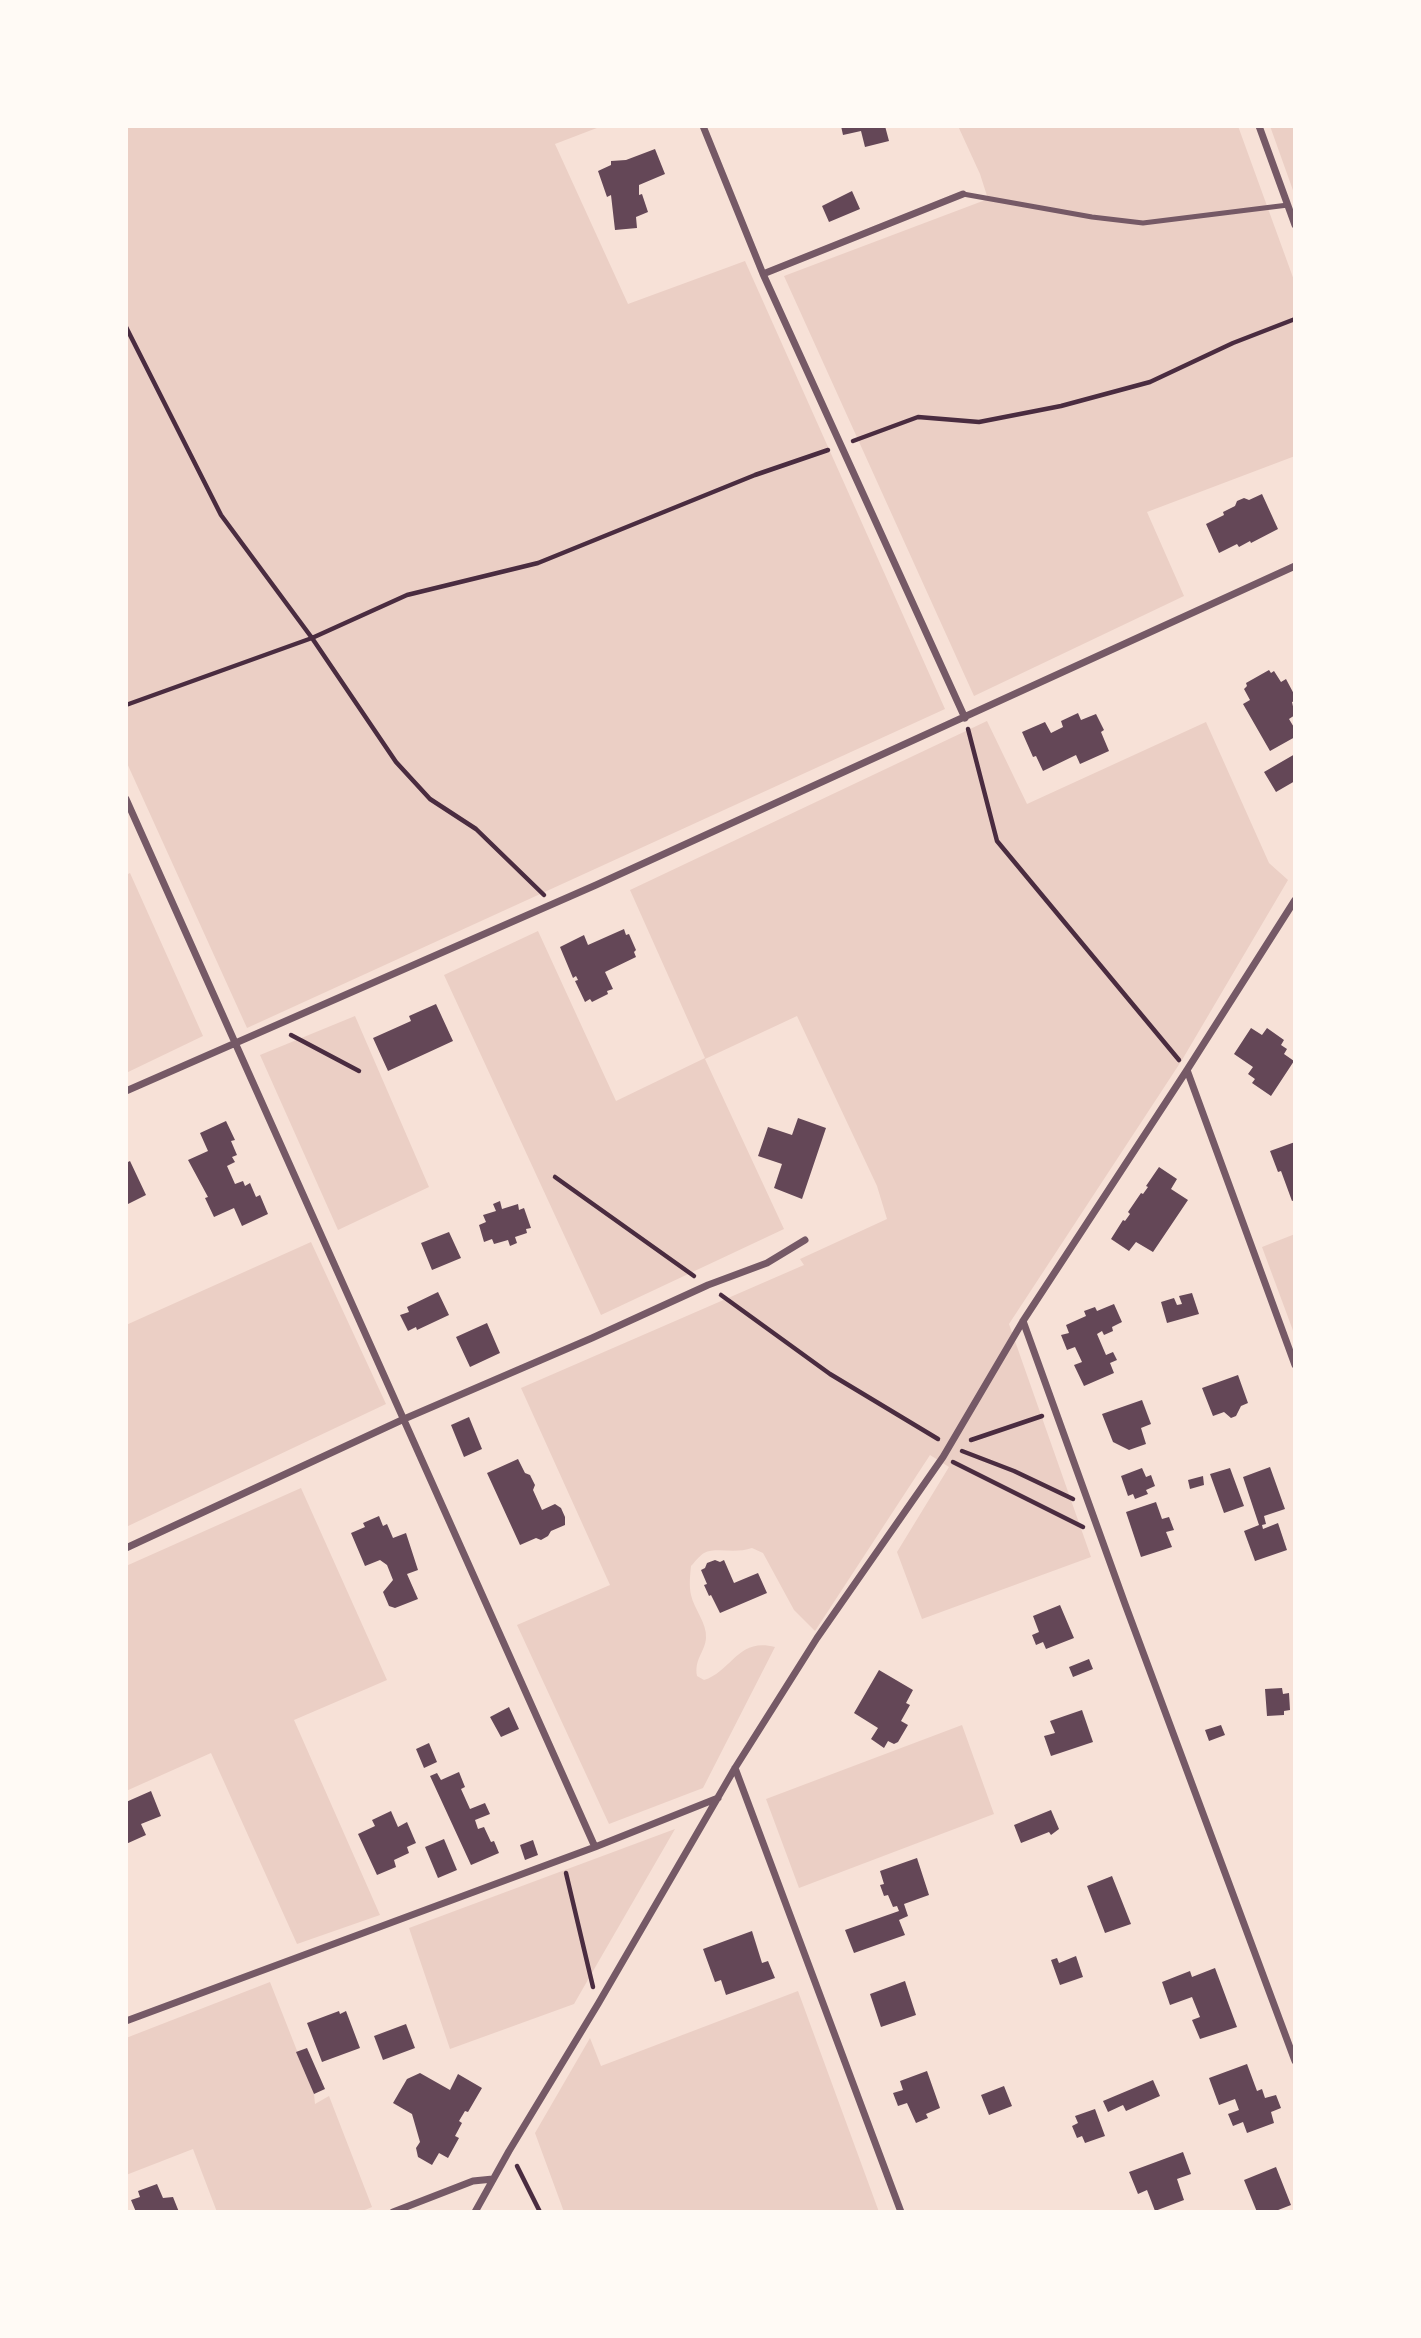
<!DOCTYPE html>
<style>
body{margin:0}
#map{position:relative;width:1421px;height:2338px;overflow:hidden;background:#f7e1d7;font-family:"IBM Plex Serif",serif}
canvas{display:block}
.frame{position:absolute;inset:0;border:128px solid #fffaf5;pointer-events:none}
</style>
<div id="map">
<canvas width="1421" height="2338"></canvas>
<div class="frame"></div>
</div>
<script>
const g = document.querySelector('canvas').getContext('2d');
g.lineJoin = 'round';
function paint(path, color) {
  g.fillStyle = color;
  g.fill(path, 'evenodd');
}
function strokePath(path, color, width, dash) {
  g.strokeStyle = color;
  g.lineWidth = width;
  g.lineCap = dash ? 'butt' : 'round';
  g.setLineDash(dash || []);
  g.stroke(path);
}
const green = new Path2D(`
 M 126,126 L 602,126 L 555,144 L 628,304 L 745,261 L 945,709 L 247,1028 L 126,761 Z
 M 958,126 L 1238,126 L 1295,283 L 1295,456 L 1147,512 L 1184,596 L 974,696 L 784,276 L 988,199 L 980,174 Z
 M 1270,126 L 1295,126 L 1295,196 Z
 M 987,721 L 1027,804 L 1206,722 L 1269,863 L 1288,880 L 1182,1060 L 1009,1324 L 1091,1557 L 922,1619 L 897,1552 L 949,1467 L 930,1455 L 815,1631 L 794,1610 L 763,1553 L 752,1548 C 735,1554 716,1547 704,1553 C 699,1556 694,1563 691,1566 C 690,1576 689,1586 691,1595 C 694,1609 707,1623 706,1638 C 705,1652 694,1659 697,1676 L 704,1680 C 732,1671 738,1637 775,1647 L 703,1788 L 609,1824 L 517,1625 L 610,1585 L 521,1388 L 804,1265 L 800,1259 L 887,1219 L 877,1186 L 797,1016 L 705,1059 L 784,1229 L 601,1315 L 444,975 L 538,931 L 616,1101 L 705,1058 L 630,890 Z
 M 130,873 L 203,1036 L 126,1073 L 126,875 Z
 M 355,1016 L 429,1187 L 338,1230 L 260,1055 Z
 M 1295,1234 L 1295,1336 L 1262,1247 Z
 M 311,1242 L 386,1404 L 126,1527 L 126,1325 Z
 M 301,1488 L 387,1680 L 294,1720 L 380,1915 L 297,1944 L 211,1753 L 126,1791 L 126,1566 Z
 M 962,1725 L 994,1814 L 799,1888 L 766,1799 Z
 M 675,1829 L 574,2004 L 450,2049 L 409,1928 Z
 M 270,1982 L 314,2094 L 315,2104 L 329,2096 L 372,2207 L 360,2212 L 217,2212 L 193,2149 L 126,2175 L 126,2038 Z
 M 798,1991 L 879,2212 L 564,2212 L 535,2133 L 590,2038 L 601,2066 Z`);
const building = new Path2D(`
 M 841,126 L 885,126 L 889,141 L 865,147 L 861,131 L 843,135 Z
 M 655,149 L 665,174 L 639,185 L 639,195 L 642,194 L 648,212 L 636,217 L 637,228 L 615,230 L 611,195 L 607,197 L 598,171 L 611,165 L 611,161 L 626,160 Z
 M 852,191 L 860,209 L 829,222 L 822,206 Z
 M 1262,494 L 1278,529 L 1251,543 L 1250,541 L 1239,547 L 1237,544 L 1219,553 L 1206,524 L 1224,515 L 1223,512 L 1235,506 L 1237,501 L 1244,498 L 1249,500 Z
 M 1269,670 L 1271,673 L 1274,671 L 1281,682 L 1286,679 L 1295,696 L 1295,701 L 1292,702 L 1295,715 L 1289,719 L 1295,729 L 1295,737 L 1270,751 L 1243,704 L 1250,700 L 1244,689 L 1247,686 L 1246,683 Z
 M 1078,713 L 1081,720 L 1096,714 L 1104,730 L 1101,732 L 1109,751 L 1080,764 L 1076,755 L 1043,771 L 1036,756 L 1033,757 L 1022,732 L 1045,722 L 1051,733 L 1063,727 L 1061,721 Z
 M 1295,754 L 1295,781 L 1276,792 L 1264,772 Z
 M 624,929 L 626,935 L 629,934 L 636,950 L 634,952 L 636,957 L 605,972 L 613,989 L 607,991 L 608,994 L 592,1002 L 590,999 L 585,1002 L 575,981 L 578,980 L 576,976 L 573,978 L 560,947 L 584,935 L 588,945 Z
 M 436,1004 L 453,1041 L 388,1071 L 373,1038 L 411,1021 L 409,1016 Z
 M 1251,1028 L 1262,1035 L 1267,1028 L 1284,1040 L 1281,1045 L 1287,1049 L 1284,1054 L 1294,1061 L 1271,1096 L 1252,1083 L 1255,1079 L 1248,1074 L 1253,1067 L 1234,1054 Z
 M 798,1118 L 826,1128 L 802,1199 L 774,1188 L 782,1164 L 758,1156 L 768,1127 L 792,1135 Z
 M 226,1121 L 235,1140 L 231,1141 L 237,1155 L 232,1157 L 235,1162 L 227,1166 L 235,1184 L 243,1181 L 245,1186 L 250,1183 L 256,1197 L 260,1195 L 268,1214 L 242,1226 L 234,1208 L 214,1217 L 205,1198 L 208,1197 L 188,1160 L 208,1151 L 200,1133 Z
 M 1295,1142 L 1295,1200 L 1292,1201 L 1281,1171 L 1278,1172 L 1270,1151 Z
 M 130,1161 L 146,1195 L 126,1205 L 126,1163 Z
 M 1159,1167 L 1177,1179 L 1171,1189 L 1188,1200 L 1153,1252 L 1136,1242 L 1129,1251 L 1111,1239 L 1123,1220 L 1125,1221 L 1130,1214 L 1128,1212 L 1141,1193 L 1143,1194 L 1148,1187 L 1146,1186 Z
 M 500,1201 L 502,1209 L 518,1204 L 519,1210 L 524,1208 L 531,1228 L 526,1229 L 527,1233 L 515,1237 L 517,1243 L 510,1246 L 508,1240 L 494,1244 L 492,1239 L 484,1242 L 479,1225 L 486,1222 L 483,1215 L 496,1211 L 493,1204 Z
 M 449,1232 L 461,1258 L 432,1270 L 421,1243 Z
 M 438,1292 L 449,1315 L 417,1330 L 416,1327 L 408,1331 L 400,1315 L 409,1312 L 407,1307 Z
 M 1192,1293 L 1199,1314 L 1167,1323 L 1161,1302 L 1174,1298 L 1177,1305 L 1182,1304 L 1179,1296 Z
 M 1114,1304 L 1122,1322 L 1112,1327 L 1113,1331 L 1104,1335 L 1102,1331 L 1097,1334 L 1106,1355 L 1113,1352 L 1117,1360 L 1110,1363 L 1114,1373 L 1084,1386 L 1074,1365 L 1082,1362 L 1075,1347 L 1067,1350 L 1061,1335 L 1069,1333 L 1066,1325 L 1086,1316 L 1084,1311 L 1095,1307 L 1097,1311 Z
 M 487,1323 L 500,1353 L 470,1367 L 456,1337 Z
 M 1238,1375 L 1248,1403 L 1241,1406 L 1236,1416 L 1231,1418 L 1224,1412 L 1213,1416 L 1202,1388 Z
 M 1142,1400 L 1151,1424 L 1141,1428 L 1146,1444 L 1129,1450 L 1113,1442 L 1102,1414 Z
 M 469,1417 L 482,1449 L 464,1457 L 451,1425 Z
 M 518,1459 L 525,1473 L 530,1475 L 535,1485 L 533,1490 L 542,1510 L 555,1504 L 561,1508 L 565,1517 L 565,1525 L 551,1531 L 548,1536 L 541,1540 L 536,1538 L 520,1545 L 487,1473 Z
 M 1270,1467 L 1285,1509 L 1264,1516 L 1266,1524 L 1262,1525 L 1263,1529 L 1278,1523 L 1287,1550 L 1255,1561 L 1244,1531 L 1259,1525 L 1243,1477 Z
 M 1142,1468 L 1146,1477 L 1151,1475 L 1155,1486 L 1146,1490 L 1148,1494 L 1135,1499 L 1133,1494 L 1128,1496 L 1121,1476 Z
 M 1230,1468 L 1244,1506 L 1224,1513 L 1210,1474 Z
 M 1203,1476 L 1204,1485 L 1190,1489 L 1188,1480 Z
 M 1156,1502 L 1162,1519 L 1169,1517 L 1174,1530 L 1166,1532 L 1172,1547 L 1141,1557 L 1126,1512 Z
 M 379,1516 L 383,1526 L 387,1524 L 393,1538 L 406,1533 L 418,1570 L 407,1574 L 418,1599 L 395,1608 L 389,1606 L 383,1592 L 393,1580 L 387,1565 L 380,1560 L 365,1566 L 351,1533 L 365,1527 L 363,1523 Z
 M 715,1560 L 720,1562 L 724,1560 L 734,1583 L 758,1573 L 767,1593 L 720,1613 L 711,1595 L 709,1596 L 704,1585 L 707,1584 L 701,1570 L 705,1568 L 707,1563 Z
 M 1060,1605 L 1074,1638 L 1046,1649 L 1043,1642 L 1036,1645 L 1032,1635 L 1039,1632 L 1033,1616 Z
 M 1089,1659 L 1093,1669 L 1073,1677 L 1069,1667 Z
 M 879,1670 L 913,1690 L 906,1703 L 910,1705 L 901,1721 L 908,1725 L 898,1742 L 894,1744 L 888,1741 L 884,1748 L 871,1739 L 878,1728 L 854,1713 Z
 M 1282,1688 L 1283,1694 L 1289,1693 L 1290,1710 L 1284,1711 L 1284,1715 L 1267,1716 L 1265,1689 Z
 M 509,1707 L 519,1729 L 501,1737 L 490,1717 Z
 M 1082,1710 L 1093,1742 L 1051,1756 L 1044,1736 L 1055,1733 L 1050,1721 Z
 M 1221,1725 L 1225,1735 L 1209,1741 L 1205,1730 Z
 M 429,1743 L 437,1762 L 424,1768 L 416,1749 Z
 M 459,1772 L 465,1787 L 461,1789 L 470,1809 L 485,1803 L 490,1814 L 475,1820 L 478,1829 L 484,1827 L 491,1842 L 494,1841 L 499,1853 L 471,1865 L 430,1776 L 437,1773 L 441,1780 Z
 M 151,1791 L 161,1816 L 141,1824 L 146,1835 L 126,1844 L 126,1802 Z
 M 1051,1810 L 1059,1829 L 1051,1835 L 1049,1832 L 1021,1843 L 1014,1825 Z
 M 391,1811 L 398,1827 L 407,1822 L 416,1843 L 407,1847 L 409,1853 L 394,1860 L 396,1867 L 377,1875 L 358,1834 L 375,1826 L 372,1820 Z
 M 444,1839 L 457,1870 L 438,1878 L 425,1847 Z
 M 533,1840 L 538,1855 L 525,1860 L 520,1845 Z
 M 917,1858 L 929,1895 L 904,1904 L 908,1916 L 899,1920 L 905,1935 L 854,1953 L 845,1930 L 899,1911 L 897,1906 L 893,1907 L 888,1895 L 884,1896 L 880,1885 L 884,1884 L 880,1871 Z
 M 1112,1876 L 1131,1924 L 1105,1933 L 1087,1886 Z
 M 752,1931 L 762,1963 L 768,1961 L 775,1978 L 726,1995 L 721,1980 L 715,1982 L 703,1949 Z
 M 1076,1956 L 1083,1977 L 1060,1985 L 1051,1960 L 1057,1958 L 1059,1963 Z
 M 1215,1968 L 1237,2027 L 1200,2039 L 1192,2020 L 1200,2017 L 1192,1997 L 1170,2005 L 1162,1982 L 1190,1971 L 1192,1977 Z
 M 905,1981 L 916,2015 L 881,2027 L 870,1994 Z
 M 339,2011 L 340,2014 L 346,2011 L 360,2048 L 322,2062 L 307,2023 Z
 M 406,2024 L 415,2048 L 383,2060 L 374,2036 Z
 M 307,2048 L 325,2089 L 314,2094 L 296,2052 Z
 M 1247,2064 L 1257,2091 L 1262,2089 L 1265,2098 L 1276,2095 L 1281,2108 L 1271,2112 L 1274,2123 L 1247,2133 L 1243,2122 L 1233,2126 L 1228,2114 L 1239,2110 L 1235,2099 L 1219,2105 L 1209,2078 Z
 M 927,2071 L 940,2108 L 926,2114 L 928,2118 L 916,2123 L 907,2103 L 898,2106 L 893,2093 L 903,2090 L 900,2081 Z
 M 420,2073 L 450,2090 L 458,2074 L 482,2088 L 468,2112 L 465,2111 L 459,2121 L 462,2123 L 455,2136 L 459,2138 L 448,2158 L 439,2153 L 432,2165 L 418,2157 L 416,2148 L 420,2142 L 412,2114 L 393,2103 L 407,2079 Z
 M 1153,2080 L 1160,2096 L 1126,2111 L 1123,2105 L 1108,2112 L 1103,2101 Z
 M 1004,2086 L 1012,2106 L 989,2115 L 981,2095 Z
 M 1095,2109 L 1105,2136 L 1085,2143 L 1082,2136 L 1077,2138 L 1072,2126 L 1078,2123 L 1075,2116 Z
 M 1183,2152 L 1191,2174 L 1177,2179 L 1184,2200 L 1155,2211 L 1147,2190 L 1138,2194 L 1129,2172 Z
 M 1276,2167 L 1291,2205 L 1273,2212 L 1257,2212 L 1244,2180 Z
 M 157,2184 L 163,2198 L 173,2197 L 179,2212 L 136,2212 L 131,2200 L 140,2197 L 138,2191 Z`);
const path = new Path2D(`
 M 126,327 L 221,515 L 312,638 L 396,762 L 430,799 L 476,829 L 544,895
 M 853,441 L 918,417 L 979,422 L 1061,406 L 1150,382 L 1233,343 L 1295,319
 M 126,705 L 312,638 L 407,595 L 538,563 L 755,475 L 828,450
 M 968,729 L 997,841 L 1179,1060
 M 291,1035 L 359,1071
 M 555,1177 L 694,1276
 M 721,1295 L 830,1374 L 938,1439
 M 971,1440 L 1042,1416
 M 962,1451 L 1014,1471 L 1073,1499
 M 953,1462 L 1083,1527
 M 566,1873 L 593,1987
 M 517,2166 L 540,2212`);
const service = new Path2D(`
 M 963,194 L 1092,217 L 1143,223 L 1288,205`);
const minor = new Path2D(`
 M 703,126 L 763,274 L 965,718
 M 1259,126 L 1295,225
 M 763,274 L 963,194
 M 126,799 L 595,1847
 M 1187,1070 L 1295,1365
 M 126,1091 L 596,885 L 1295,566
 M 1023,1321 L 1125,1604 L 1295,2061
 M 126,1548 L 404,1419 L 592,1338 L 708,1285 L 767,1263 L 805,1240
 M 735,1768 L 901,2212
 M 126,2021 L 595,1847 L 718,1798
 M 393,2212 L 473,2181 L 493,2179
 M 475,2212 L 509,2151 L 598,2004 L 735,1768 L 817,1638 L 943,1457 L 1023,1321 L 1187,1070 L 1295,900`);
paint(green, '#ebcfc5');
paint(building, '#644757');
strokePath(path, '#4a2c40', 4.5);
strokePath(service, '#755966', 5);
strokePath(minor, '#755966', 7);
</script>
